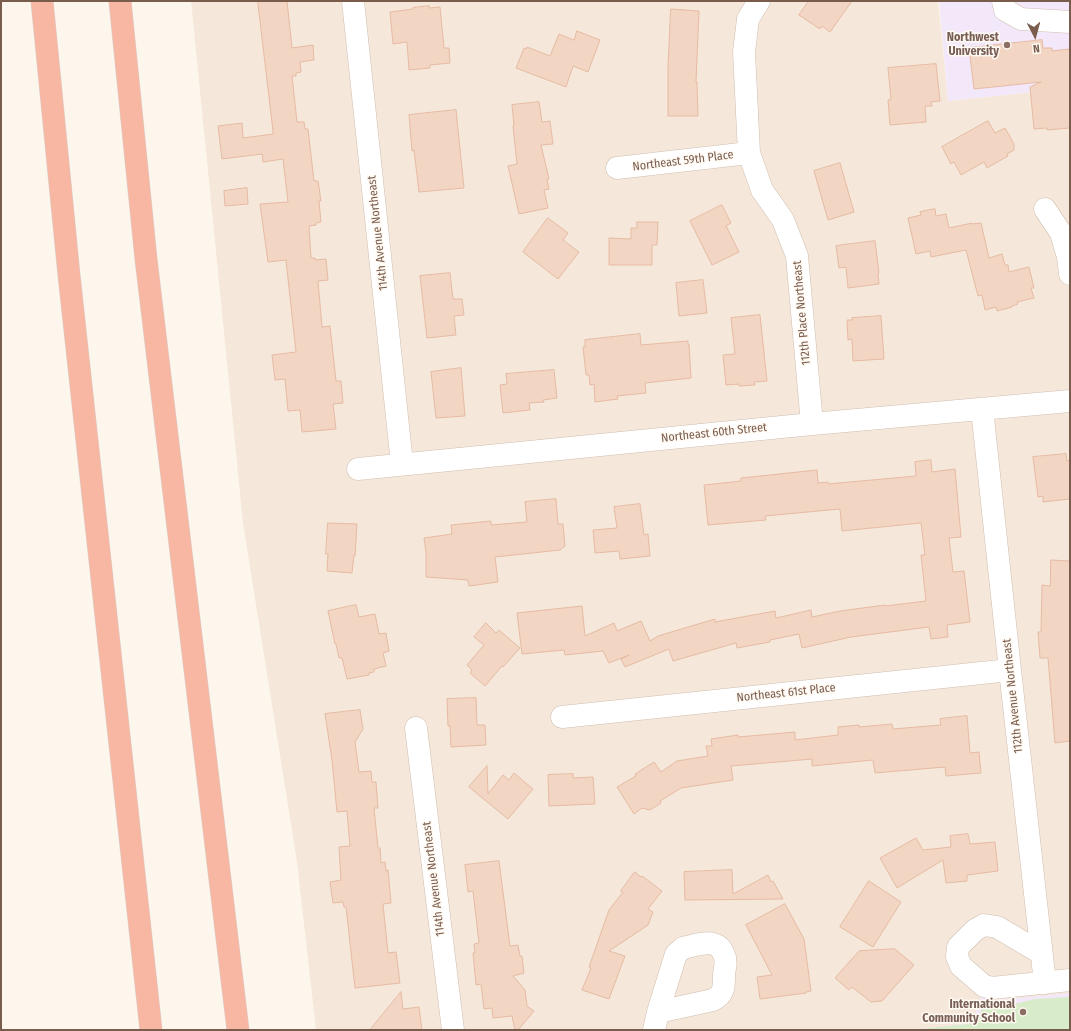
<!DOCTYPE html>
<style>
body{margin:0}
#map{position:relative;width:1071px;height:1031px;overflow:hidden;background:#fdf6ec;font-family:"Fira Sans Condensed",sans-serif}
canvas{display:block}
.frame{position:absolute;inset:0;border:2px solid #7a5c4d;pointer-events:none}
.north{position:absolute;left:1015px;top:16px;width:40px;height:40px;-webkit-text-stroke:3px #fffaf3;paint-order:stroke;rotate:174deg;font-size:11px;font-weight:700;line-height:16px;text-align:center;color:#7a5c4d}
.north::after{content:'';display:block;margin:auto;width:14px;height:18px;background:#7a5c4d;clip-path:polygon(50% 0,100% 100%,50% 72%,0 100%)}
</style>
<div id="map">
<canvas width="1071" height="1031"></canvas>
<div class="frame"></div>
<div class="north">N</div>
</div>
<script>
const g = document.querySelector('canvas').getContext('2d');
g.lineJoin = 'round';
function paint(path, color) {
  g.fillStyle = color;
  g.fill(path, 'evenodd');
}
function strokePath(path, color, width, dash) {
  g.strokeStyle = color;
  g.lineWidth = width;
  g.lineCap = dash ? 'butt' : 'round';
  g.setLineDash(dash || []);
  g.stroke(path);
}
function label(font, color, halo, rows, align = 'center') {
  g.font = font + ' "Fira Sans Condensed",sans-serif';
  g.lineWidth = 3;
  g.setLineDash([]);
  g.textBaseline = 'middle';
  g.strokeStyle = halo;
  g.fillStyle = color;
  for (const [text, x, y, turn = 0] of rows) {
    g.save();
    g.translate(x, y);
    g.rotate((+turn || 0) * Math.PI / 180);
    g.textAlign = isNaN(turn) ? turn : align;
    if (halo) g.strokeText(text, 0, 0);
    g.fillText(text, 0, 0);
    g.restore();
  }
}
const residential = new Path2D(`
 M 191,1 L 938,1 L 948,101 L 1070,88 L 1070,1030 L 316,1030 L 297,862 L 243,523 Z`);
const education = new Path2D(`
 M 939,1 L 1070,1 L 1070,88 L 948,101 Z
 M 1070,993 L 1070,1030 L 912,1030 L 972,1023 L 982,995 L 996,1000 Z`);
const green = new Path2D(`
 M 1070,997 L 1070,1030 L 912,1030 L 977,1023 L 983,1004 L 999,1008 L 1035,999 Z`);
const building = new Path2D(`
 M 258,1 L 287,1 L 292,48 L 313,45 L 314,60 L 300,62 L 301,72 L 296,73 L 296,76 L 292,76 L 297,122 L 304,122 L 305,129 L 308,129 L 314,181 L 318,181 L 321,201 L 319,201 L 321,222 L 316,223 L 316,225 L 309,226 L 311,258 L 315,258 L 315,260 L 326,259 L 328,280 L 318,281 L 322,327 L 330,326 L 336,381 L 341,381 L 343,403 L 333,404 L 336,429 L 302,432 L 300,410 L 288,411 L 285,379 L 275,380 L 272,355 L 296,352 L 286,260 L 268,262 L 260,204 L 288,202 L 283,159 L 263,162 L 262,154 L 222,159 L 218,126 L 242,123 L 243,138 L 273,134 Z
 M 809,1 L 852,1 L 830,32 L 822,26 L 820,29 L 799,15 Z
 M 429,6 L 429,8 L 440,7 L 444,48 L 449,48 L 450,63 L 430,65 L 430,68 L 409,70 L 407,42 L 393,44 L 390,12 L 413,9 L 413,8 Z
 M 671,9 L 699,11 L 696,82 L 697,82 L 698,116 L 668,116 L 668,68 Z
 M 577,31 L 600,40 L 588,72 L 573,66 L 566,87 L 516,68 L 524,48 L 526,49 L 527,47 L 550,56 L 559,34 L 574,40 Z
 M 1042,40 L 1043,48 L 1052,48 L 1052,51 L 1070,49 L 1070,128 L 1047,130 L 1047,128 L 1034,129 L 1030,87 L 1041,82 L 974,89 L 969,48 Z
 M 936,64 L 940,101 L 931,102 L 932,106 L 925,106 L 926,122 L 890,125 L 888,100 L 891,99 L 888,68 Z
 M 539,102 L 542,122 L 550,121 L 553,144 L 541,145 L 549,179 L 547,179 L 549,189 L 544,190 L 548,208 L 519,214 L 508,166 L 517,164 L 513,126 L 514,126 L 512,105 Z
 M 456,110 L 464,188 L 419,192 L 414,150 L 412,151 L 409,115 Z
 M 988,121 L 995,133 L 1005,128 L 1014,144 L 1014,150 L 1007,154 L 1008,156 L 987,168 L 984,162 L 961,175 L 954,162 L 951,164 L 942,147 Z
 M 840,163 L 854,212 L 828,220 L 814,171 Z
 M 247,188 L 248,204 L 225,206 L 224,191 Z
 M 722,205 L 731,223 L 726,226 L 739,252 L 712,265 L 690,221 Z
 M 935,209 L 936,216 L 946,214 L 949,228 L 972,223 L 972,224 L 981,223 L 989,258 L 1002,254 L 1005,265 L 1008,265 L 1009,272 L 1029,267 L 1034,288 L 1031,288 L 1034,298 L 1017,302 L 1018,304 L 1012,306 L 1012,307 L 997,311 L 996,307 L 985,310 L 982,295 L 978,296 L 966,250 L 931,257 L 930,251 L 916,254 L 908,218 L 921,215 L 920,212 Z
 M 548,218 L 568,233 L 563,240 L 579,252 L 558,279 L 523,252 Z
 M 637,222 L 658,222 L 657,245 L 652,245 L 652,265 L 609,265 L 609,238 L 631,239 L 631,228 L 637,228 Z
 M 875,241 L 879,273 L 878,273 L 879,284 L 848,288 L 846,267 L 839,268 L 836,246 Z
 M 450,273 L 453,299 L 462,299 L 464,315 L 454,316 L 456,335 L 427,338 L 420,276 Z
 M 703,280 L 707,313 L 679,316 L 676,283 Z
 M 760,315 L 767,381 L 754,382 L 755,385 L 739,386 L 739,384 L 726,385 L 723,355 L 735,354 L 731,318 Z
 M 881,316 L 884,359 L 853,361 L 852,339 L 848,340 L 847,320 L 853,320 L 852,318 Z
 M 640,334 L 641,345 L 688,341 L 688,345 L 689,344 L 691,378 L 645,383 L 646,393 L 617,396 L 618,399 L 595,402 L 594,384 L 590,385 L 589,375 L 586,375 L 583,347 L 585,347 L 585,340 Z
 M 461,368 L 465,416 L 436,418 L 431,372 Z
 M 554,370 L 557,398 L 543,400 L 544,402 L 529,403 L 530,410 L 503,413 L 500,385 L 507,384 L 506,374 Z
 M 1066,454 L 1067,461 L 1070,460 L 1070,499 L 1043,502 L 1043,496 L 1038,497 L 1033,457 Z
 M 931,460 L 932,472 L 955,469 L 961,537 L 949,538 L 953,572 L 964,571 L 970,622 L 947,625 L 948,637 L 931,639 L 929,627 L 851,637 L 802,648 L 799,634 L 770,640 L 770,642 L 737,648 L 736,643 L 673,661 L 669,649 L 625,667 L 621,659 L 629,655 L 609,663 L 603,651 L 565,655 L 564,650 L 522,654 L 517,613 L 582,606 L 585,636 L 614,623 L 617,631 L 641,621 L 650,641 L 658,636 L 715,619 L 715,622 L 775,611 L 776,618 L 811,610 L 812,617 L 840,611 L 885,605 L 885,606 L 926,601 L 921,555 L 925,555 L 921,523 L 842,531 L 840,509 L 765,516 L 766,520 L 708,525 L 704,485 L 741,481 L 741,478 L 817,470 L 818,483 L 828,482 L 828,484 L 916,476 L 915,462 Z
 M 556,499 L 558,524 L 563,524 L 565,546 L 560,550 L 495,557 L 498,582 L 469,586 L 468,580 L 426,577 L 426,552 L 424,538 L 452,534 L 451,525 L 491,521 L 491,525 L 527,522 L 525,502 Z
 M 640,504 L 644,535 L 648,534 L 650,556 L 620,559 L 619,551 L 595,553 L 593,530 L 617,528 L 614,507 Z
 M 328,523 L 357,524 L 355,556 L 354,555 L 352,573 L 327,571 L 328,554 L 326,554 Z
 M 1051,560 L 1070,561 L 1070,741 L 1055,743 L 1048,658 L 1040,658 L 1038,632 L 1041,632 L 1042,585 L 1050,586 Z
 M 356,605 L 359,617 L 375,614 L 379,634 L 386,633 L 389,651 L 383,653 L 386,666 L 374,669 L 374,672 L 369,673 L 369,675 L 347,679 L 342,658 L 339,658 L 336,644 L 335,644 L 328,611 Z
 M 486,623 L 496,633 L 499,630 L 520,648 L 503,667 L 502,666 L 485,686 L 470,673 L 472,670 L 467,665 L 484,645 L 474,637 Z
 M 476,698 L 477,725 L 485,725 L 486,745 L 451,747 L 450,726 L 448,726 L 447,699 Z
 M 360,710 L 363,729 L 355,742 L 359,772 L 371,771 L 372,782 L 376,782 L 378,808 L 374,808 L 378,848 L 380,848 L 381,863 L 385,862 L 386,871 L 388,870 L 391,903 L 383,904 L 388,953 L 396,952 L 400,983 L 355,988 L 346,907 L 344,907 L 343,902 L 333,903 L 330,882 L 341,880 L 339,847 L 350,846 L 347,811 L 337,812 L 332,760 L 325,714 Z
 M 967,716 L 970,753 L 979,752 L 981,773 L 946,776 L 945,767 L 875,773 L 873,760 L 812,766 L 812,759 L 731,766 L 733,780 L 681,788 L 660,801 L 661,803 L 650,810 L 642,808 L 634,814 L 617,787 L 636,776 L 635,774 L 654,762 L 661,772 L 677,761 L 708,756 L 706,746 L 712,746 L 711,739 L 738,735 L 738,737 L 795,732 L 795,740 L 838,735 L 838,727 L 859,725 L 859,727 L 892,724 L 893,729 L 941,725 L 940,719 Z
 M 487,766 L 488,794 L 503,775 L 509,780 L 514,773 L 533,789 L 508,819 L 469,787 Z
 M 573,774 L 573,778 L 593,777 L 595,804 L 549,806 L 548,775 Z
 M 968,834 L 970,844 L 995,842 L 998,871 L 967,875 L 967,881 L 946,883 L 943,860 L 897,888 L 880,858 L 916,838 L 923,850 L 951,847 L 950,836 Z
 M 499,861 L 510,946 L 518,945 L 520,956 L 522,956 L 524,973 L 513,976 L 525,990 L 527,1006 L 534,1011 L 518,1030 L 515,1030 L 512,1016 L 493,1018 L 492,1008 L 484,1009 L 481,984 L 476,985 L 473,953 L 475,953 L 474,944 L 479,943 L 473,891 L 468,892 L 465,865 Z
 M 732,870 L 733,894 L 768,875 L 771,882 L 773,881 L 783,899 L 685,900 L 684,872 Z
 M 635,872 L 641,877 L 642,876 L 662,891 L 648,909 L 653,912 L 648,925 L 609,951 L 625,956 L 609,999 L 582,990 L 591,968 L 589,967 L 609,910 L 623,892 L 621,891 Z
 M 869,881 L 901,902 L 873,947 L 840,927 Z
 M 785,904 L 804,939 L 811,991 L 806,992 L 806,993 L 760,999 L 757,977 L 772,975 L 746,925 Z
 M 895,949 L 914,965 L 882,1001 L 871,1002 L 852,987 L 849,990 L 835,978 L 859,951 Z
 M 401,992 L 403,1009 L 419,1007 L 422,1030 L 370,1030 Z`);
const minor = new Path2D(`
 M 353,1 L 402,464
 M 759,1 L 748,19 L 744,52 L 749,153 L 762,190 L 783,220 L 797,256 L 812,424
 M 1003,1 L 1005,10 L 1021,19 L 1070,22
 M 617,168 L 749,153
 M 1045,209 L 1061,233 L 1068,257 L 1070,274
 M 982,409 L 1010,670 L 1045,983
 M 358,469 L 812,424 L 1070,401
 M 562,717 L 1010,670
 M 416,728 L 453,1030
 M 1041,953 L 997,927 L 984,925 L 975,930 L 958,947 L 957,957 L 961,966 L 984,986 L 992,988 L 1070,980
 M 654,1030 L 658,1012 L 676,954 C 678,952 681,950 683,948 C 687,947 692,946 695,945 C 707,942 719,941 724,955 C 727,961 725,968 724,974 C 724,986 725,994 713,1000 L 658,1012`);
const highway = new Path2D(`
 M 42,1 L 69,275 L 151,1030
 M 120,1 L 146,259 L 238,1030`);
const markers = [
 [1007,45,4,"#8d6e63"],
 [1023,1012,4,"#8d6e63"]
];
const educationNames = [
 ["Northwest",999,38],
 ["University",999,52],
 ["International",1015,1005],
 ["Community School",1015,1019]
];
const streetNames = [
 ["Northeast 59th Place",683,161,-7],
 ["114th Avenue Northeast",378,233,-96],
 ["112th Place Northeast",802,313,-95],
 ["Northeast 60th Street",714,433,-6],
 ["Northeast 61st Place",786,693,-6],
 ["112th Avenue Northeast",1013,696,-96],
 ["114th Avenue Northeast",434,879,-97]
];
paint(residential, '#f5e8da');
paint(education, '#f3e8fa');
paint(green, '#d8ecc9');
paint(building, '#f3d5c3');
strokePath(building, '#e6bba3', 1);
strokePath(minor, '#d1beb0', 23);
strokePath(highway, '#dad1cd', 23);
strokePath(minor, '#fff', 22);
strokePath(highway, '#f7b7a3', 22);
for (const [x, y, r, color] of markers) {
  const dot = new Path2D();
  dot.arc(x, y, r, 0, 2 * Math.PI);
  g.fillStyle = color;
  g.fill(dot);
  strokePath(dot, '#fffaf3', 1.5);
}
label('bold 12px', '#785e54', '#fffaf3', educationNames, 'right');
label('12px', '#7a5c4d', '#fffaf3', streetNames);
</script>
